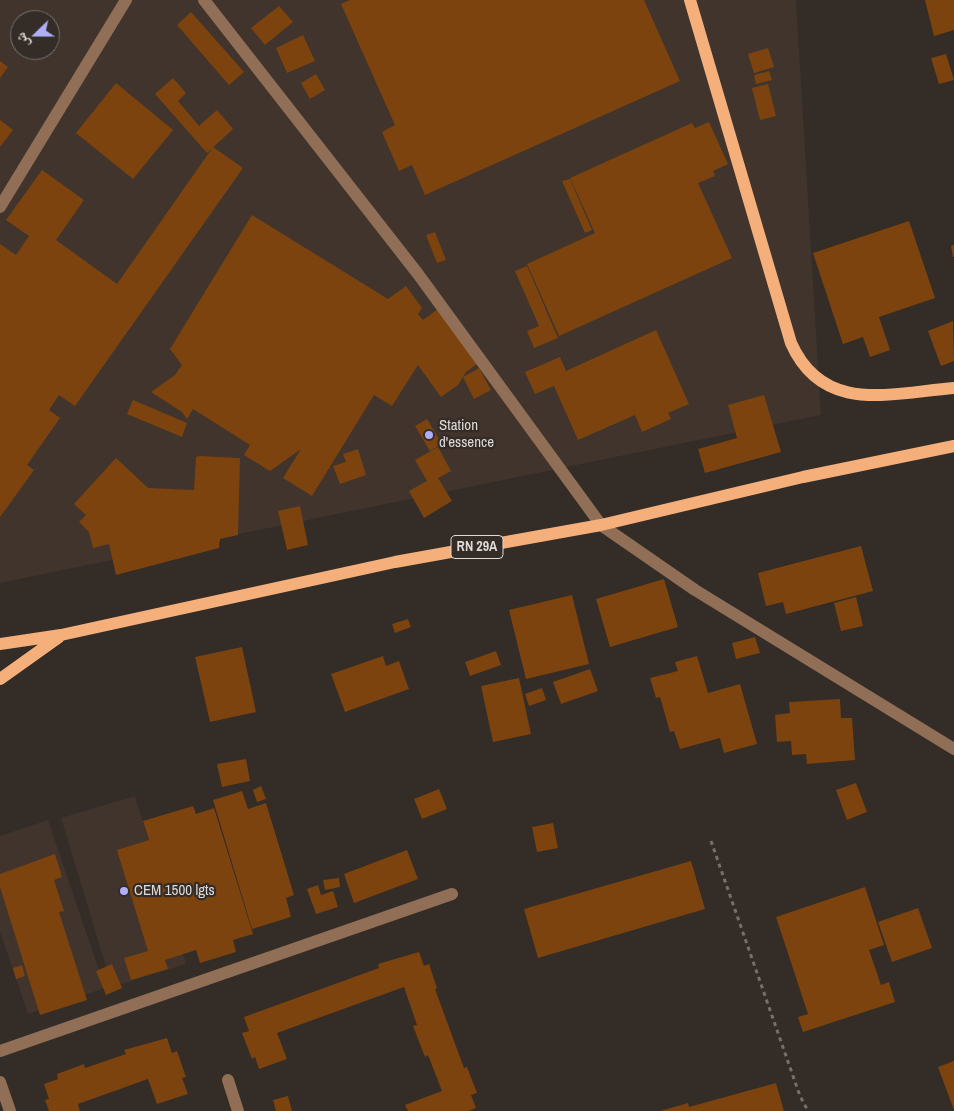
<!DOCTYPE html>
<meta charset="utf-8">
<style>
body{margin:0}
#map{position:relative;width:954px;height:1111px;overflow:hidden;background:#332c27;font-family:"Archivo Narrow","Noto Naskh Arabic",sans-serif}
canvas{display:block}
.north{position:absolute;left:10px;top:10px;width:50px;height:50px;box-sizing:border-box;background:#332c27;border:1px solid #78726d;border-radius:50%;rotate:248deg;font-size:14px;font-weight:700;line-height:20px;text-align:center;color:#dfdad7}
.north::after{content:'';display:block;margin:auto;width:18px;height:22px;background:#afaefa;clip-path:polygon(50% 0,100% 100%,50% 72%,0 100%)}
</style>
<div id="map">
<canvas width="954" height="1111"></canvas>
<div class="north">ش</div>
</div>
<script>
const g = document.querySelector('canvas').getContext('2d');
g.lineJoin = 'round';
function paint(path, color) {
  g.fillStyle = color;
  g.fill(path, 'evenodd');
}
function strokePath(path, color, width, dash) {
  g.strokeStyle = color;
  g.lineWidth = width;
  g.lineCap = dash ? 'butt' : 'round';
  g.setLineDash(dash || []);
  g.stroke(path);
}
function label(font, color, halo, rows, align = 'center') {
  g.font = font + ' "Archivo Narrow",sans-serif';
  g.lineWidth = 4.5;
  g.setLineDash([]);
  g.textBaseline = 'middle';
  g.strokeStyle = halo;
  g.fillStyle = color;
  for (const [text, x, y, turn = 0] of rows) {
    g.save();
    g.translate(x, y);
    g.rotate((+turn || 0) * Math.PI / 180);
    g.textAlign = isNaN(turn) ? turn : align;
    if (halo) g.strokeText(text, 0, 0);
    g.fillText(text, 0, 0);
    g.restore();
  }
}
const built = new Path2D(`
 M 0,0 L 796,0 L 821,415 L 0,583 ZM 20,20 L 50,20 L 50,50 L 20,50 Z
 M 135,796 L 186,964 L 112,987 L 61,818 Z
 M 48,820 L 105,988 L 28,1014 L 0,932 L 0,836 Z`);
const building = new Path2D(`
 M 350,0 L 644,0 L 680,81 L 425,195 L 412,165 L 399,171 L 382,132 L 395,125 L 341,4 Z
 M 925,0 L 954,0 L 954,30 L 934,36 Z
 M 279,6 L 293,22 L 265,45 L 251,28 Z
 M 191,12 L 244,72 L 229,85 L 177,25 Z
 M 303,35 L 315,61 L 287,73 L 276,48 Z
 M 768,48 L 774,67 L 754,73 L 748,54 Z
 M 946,54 L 954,80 L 939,84 L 931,58 Z
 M 0,61 L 8,67 L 0,78 Z
 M 769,71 L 772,80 L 756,84 L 754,75 Z
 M 316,74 L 325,90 L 310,99 L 301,83 Z
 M 173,78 L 186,93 L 178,101 L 199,126 L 217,110 L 233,129 L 207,153 L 155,94 Z
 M 116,83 L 173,130 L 133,179 L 76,133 Z
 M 768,84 L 776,116 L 760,120 L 752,88 Z
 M 0,120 L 13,130 L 0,147 Z
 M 709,122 L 728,164 L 713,171 L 715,176 L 698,183 L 732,258 L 559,336 L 527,264 L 595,233 L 570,178 L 692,123 L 695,128 Z
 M 213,147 L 243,168 L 75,406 L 59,395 L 49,410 L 60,418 L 27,465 L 34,470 L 0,517 L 0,244 L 16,255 L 29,236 L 6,220 L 42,170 L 84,200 L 56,240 L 117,284 Z
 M 570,179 L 592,230 L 585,233 L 562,181 Z
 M 252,215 L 388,299 L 406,286 L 422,308 L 418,314 L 423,320 L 438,309 L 477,364 L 466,372 L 458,385 L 441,397 L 418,365 L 392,406 L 374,395 L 312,496 L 283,478 L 301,449 L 270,471 L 244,455 L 250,445 L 193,409 L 187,419 L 182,412 L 151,392 L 175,375 L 182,365 L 170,349 Z
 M 909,221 L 935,298 L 879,317 L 890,350 L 870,357 L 863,337 L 843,344 L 813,253 Z
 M 435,232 L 446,260 L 437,263 L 426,235 Z
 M 954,245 L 954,257 L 953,257 L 951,246 Z
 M 527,266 L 558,338 L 534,348 L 527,331 L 539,326 L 515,271 Z
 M 953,321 L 954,361 L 941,366 L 928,331 Z
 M 656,330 L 689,404 L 668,413 L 671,419 L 642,432 L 635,415 L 578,440 L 554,386 L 535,394 L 525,372 L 560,357 L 566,371 Z
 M 479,368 L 491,390 L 474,399 L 463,377 Z
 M 764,395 L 781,452 L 705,473 L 698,449 L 737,438 L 728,405 Z
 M 133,400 L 187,423 L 182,437 L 127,414 Z
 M 427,419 L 442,444 L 430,451 L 415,426 Z
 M 438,447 L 451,471 L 438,478 L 452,501 L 424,518 L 409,491 L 427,481 L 415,460 Z
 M 358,449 L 366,475 L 340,484 L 333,466 L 346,462 L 343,454 Z
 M 199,456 L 240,458 L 238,535 L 220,539 L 219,548 L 116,575 L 109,544 L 93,548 L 89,532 L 79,522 L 86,515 L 74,504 L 116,458 L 148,488 L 194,490 L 196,457 Z
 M 300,506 L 308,545 L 287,550 L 278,511 Z
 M 861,546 L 873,591 L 786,614 L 783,602 L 766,606 L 758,573 Z
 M 664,579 L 678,627 L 610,647 L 596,599 Z
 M 572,595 L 589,664 L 526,679 L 509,610 Z
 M 856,597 L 863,626 L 841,631 L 834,603 Z
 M 408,619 L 411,627 L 395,633 L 392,624 Z
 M 755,637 L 760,653 L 736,659 L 732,643 Z
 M 242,647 L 256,712 L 210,722 L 195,657 Z
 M 496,651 L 501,665 L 470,676 L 465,662 Z
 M 383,656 L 386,666 L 399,661 L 409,689 L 345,712 L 331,674 Z
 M 697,656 L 708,693 L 740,684 L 757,744 L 724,753 L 720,738 L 680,749 L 674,731 L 670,732 L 660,697 L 656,698 L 650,678 L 678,671 L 675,662 Z
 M 590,669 L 598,691 L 561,704 L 553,682 Z
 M 519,678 L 531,734 L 493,742 L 481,686 Z
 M 542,688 L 546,700 L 529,706 L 525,694 Z
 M 840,699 L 841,718 L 852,718 L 855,760 L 807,764 L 806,754 L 792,755 L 791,741 L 777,742 L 775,715 L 790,713 L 789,702 Z
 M 246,759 L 250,781 L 222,787 L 217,764 Z
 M 856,783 L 867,812 L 847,820 L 836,790 Z
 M 261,786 L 266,799 L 257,802 L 253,790 Z
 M 439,789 L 447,809 L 422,819 L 414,799 Z
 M 242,791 L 248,809 L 266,803 L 294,895 L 286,898 L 291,917 L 252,929 L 213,800 Z
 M 193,806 L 196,814 L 214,808 L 253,934 L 233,940 L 236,952 L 200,963 L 196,950 L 165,960 L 168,969 L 131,980 L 124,958 L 148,951 L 117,850 L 149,840 L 143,821 Z
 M 553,823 L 558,848 L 537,852 L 532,827 Z
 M 407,850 L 418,879 L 354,903 L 344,874 Z
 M 55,854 L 62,877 L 54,880 L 64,911 L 59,912 L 87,1000 L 40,1015 L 0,887 L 0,874 Z
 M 691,861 L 705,909 L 538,958 L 524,909 Z
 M 339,878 L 340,887 L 325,890 L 323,880 Z
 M 318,885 L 321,895 L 333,891 L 338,907 L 316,914 L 307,889 Z
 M 865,887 L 884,945 L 869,950 L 881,985 L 889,982 L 895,1002 L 803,1032 L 798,1017 L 808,1014 L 776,917 Z
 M 918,908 L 932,948 L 892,962 L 878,922 Z
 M 419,952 L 424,966 L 429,964 L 437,988 L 435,989 L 464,1068 L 467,1067 L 477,1093 L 471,1095 L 476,1108 L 468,1111 L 408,1111 L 405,1105 L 442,1091 L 428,1055 L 425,1057 L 413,1026 L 417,1025 L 404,987 L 277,1033 L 287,1059 L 259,1069 L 255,1057 L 252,1059 L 242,1033 L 249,1031 L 244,1017 L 379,968 L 378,964 Z
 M 112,964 L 122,988 L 106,995 L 96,971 Z
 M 22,965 L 25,976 L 16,979 L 13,968 Z
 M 167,1038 L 172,1053 L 177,1051 L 186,1077 L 182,1078 L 188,1094 L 157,1104 L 148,1079 L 78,1104 L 80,1111 L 49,1111 L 45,1100 L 49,1099 L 44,1084 L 58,1079 L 57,1074 L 84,1064 L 85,1068 L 126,1054 L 124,1050 Z
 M 954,1061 L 954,1110 L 938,1067 Z
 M 776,1083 L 784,1111 L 660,1111 L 688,1103 L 689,1107 Z
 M 288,1096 L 292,1111 L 276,1111 L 273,1100 Z`);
const path = new Path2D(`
 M 711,841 L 800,1096 L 808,1111`);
const minor = new Path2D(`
 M 204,0 L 418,274 L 601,525 L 695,590 L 954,749
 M 0,207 L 126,0
 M 0,1051 L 452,894
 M 228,1080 L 238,1111
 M 0,1082 L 10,1111`);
const major = new Path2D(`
 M 690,0 L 791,343 C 823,415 891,393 954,388
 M 0,644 L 61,635 L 395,562 L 601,525 L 803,477 L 954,446
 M 0,679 L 59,637`);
const markers = [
 [429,435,5,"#afaefa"],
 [124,891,5,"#afaefa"]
];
const shields = [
 [477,547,52]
];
const shieldNames = [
 ["RN 29A",477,547]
];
const poiNames = [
 ["Station",439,426],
 ["d'essence",439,443],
 ["CEM 1500 lgts",134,891]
];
paint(built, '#40342c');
paint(building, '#7c430e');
strokePath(path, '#766f6b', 3, [4, 4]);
strokePath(minor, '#916f56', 12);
strokePath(major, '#f5af7b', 12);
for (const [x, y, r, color] of markers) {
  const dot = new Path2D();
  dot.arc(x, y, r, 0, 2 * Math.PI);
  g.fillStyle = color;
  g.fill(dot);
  strokePath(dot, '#332c27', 2);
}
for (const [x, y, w] of shields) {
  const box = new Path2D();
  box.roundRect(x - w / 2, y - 11.5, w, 23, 4);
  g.fillStyle = '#332c27';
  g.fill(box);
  strokePath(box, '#dfdad7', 1);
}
label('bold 14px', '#dfdad7', null, shieldNames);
label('15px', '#dfdad7', '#332c27', poiNames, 'left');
</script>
